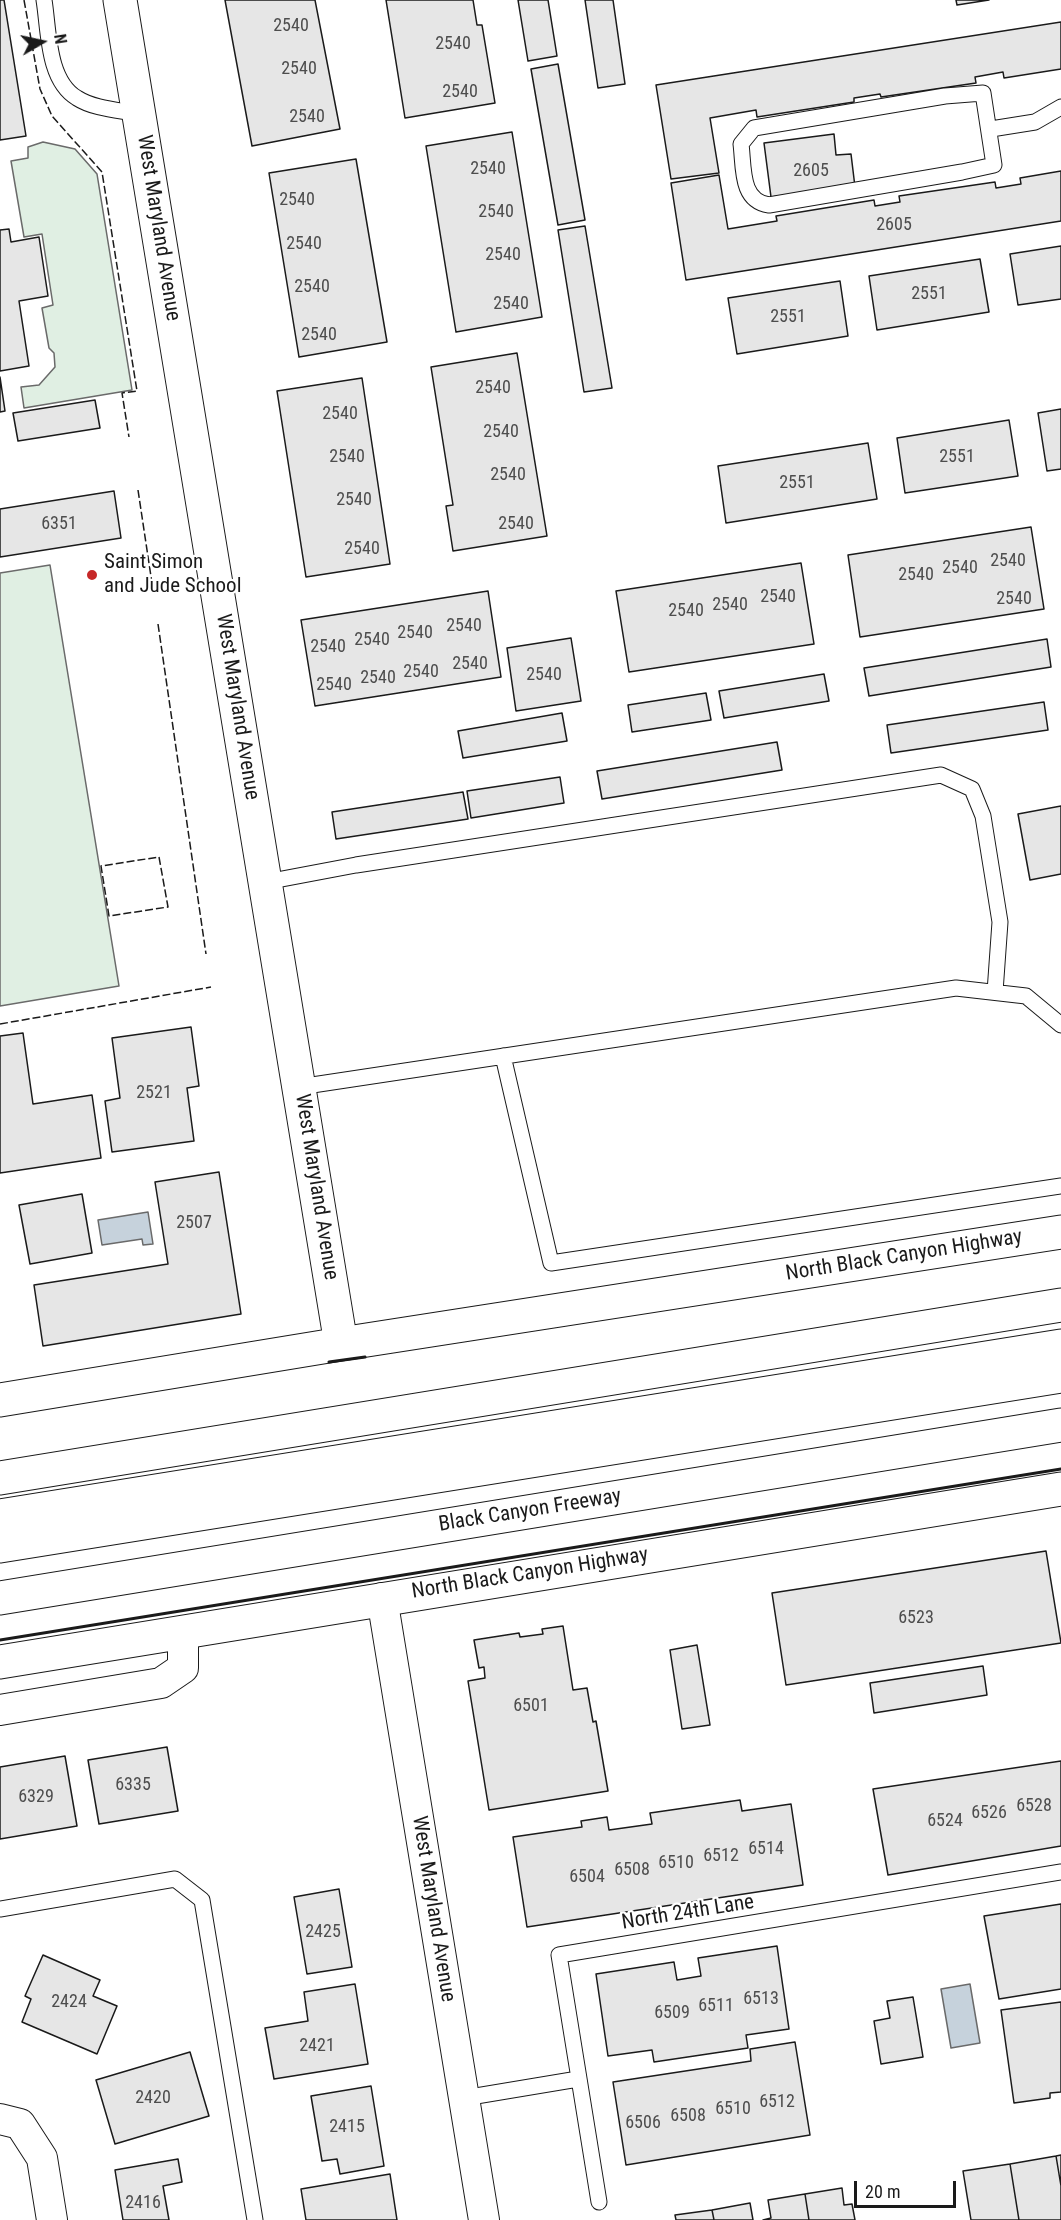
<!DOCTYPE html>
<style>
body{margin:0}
#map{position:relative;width:1061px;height:2220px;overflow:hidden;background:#fff;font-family:"Roboto Condensed",sans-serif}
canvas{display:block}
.north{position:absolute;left:12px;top:12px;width:60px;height:60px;-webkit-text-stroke:4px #fff;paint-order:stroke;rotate:81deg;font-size:16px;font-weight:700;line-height:24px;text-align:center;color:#1a1a1a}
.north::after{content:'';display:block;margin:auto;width:21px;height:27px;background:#1a1a1a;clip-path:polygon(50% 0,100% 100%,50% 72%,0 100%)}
.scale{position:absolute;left:854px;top:2181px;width:102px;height:27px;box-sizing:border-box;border:3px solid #1a1a1a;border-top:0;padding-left:8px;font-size:18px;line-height:21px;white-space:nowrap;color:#1a1a1a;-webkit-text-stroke:4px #fff;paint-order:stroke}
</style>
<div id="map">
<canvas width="1061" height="2220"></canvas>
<div class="north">N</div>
<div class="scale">20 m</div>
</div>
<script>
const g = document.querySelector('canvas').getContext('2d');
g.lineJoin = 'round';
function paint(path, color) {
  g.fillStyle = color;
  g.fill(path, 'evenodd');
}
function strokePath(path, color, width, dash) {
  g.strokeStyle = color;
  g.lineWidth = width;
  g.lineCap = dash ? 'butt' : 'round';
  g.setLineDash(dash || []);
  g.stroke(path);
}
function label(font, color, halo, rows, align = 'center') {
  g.font = font + ' "Roboto Condensed",sans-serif';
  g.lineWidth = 4.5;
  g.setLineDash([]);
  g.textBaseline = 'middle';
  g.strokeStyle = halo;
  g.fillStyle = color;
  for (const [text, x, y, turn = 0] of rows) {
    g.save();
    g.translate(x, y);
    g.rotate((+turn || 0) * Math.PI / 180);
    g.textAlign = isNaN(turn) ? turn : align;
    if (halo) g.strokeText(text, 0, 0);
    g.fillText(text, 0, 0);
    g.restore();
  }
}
const green = new Path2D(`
 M 43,142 L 75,149 L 97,174 L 132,390 L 24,408 L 21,387 L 39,385 L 55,367 L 54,353 L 49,348 L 42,308 L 53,305 L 42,234 L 24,237 L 11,161 L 28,158 L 28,147 Z
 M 50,565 L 119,986 L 0,1006 L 0,573 Z`);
const water = new Path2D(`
 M 148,1212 L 153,1244 L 143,1245 L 142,1239 L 102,1245 L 98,1220 Z
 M 970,1984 L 980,2043 L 951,2048 L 941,1989 Z`);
const building = new Path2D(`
 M 0,0 L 4,0 L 26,136 L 0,140 Z
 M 225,0 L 315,0 L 340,129 L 252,146 Z
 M 386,0 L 473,0 L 477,25 L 482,25 L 495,103 L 405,118 Z
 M 518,0 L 548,0 L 557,56 L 528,61 Z
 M 585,0 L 613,0 L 625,84 L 598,88 Z
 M 956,0 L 989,0 L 957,5 Z
 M 1061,22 L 1061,69 L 1004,78 L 1003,72 L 975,77 L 976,83 L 881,97 L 880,94 L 854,98 L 854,102 L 757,117 L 756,110 L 710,118 L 719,173 L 671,179 L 656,85 Z
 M 558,64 L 585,220 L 558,225 L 531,69 Z
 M 512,132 L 542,317 L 456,332 L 426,146 Z
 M 834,134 L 836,155 L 851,154 L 855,187 L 771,197 L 764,143 Z
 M 356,159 L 387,342 L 299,357 L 269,173 Z
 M 1061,171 L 1061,221 L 686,280 L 671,183 L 719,175 L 728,229 L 777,221 L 776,216 L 874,200 L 875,206 L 900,202 L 899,196 L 995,182 L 996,188 L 1021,184 L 1020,178 Z
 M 585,226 L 612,388 L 584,392 L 558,230 Z
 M 9,229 L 11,242 L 39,237 L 48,296 L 19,301 L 29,366 L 0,371 L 0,230 Z
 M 1061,246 L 1061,299 L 1018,305 L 1010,254 Z
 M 980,259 L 989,312 L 877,330 L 869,276 Z
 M 840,281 L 848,336 L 737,354 L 728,298 Z
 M 517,353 L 547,536 L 453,551 L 446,506 L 453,505 L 431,367 Z
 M 0,377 L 5,411 L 0,412 Z
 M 362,378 L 390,564 L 306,577 L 277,391 Z
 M 95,400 L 100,428 L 18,441 L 13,413 Z
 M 1061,409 L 1061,469 L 1047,471 L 1038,413 Z
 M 1009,420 L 1018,476 L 905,493 L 897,438 Z
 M 868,443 L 877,499 L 726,523 L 718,466 Z
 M 114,491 L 121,538 L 0,557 L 0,509 Z
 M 1031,527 L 1044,609 L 860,637 L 848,555 Z
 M 801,563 L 814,644 L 629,672 L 616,591 Z
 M 488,591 L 501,677 L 315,706 L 301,620 Z
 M 571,638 L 581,701 L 516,711 L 507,648 Z
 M 1047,639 L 1051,667 L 869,696 L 864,668 Z
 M 824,674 L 829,701 L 724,718 L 719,691 Z
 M 706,693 L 711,720 L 632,732 L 628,705 Z
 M 1044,702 L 1048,730 L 891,753 L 887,725 Z
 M 562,713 L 567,741 L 463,758 L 458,731 Z
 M 777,742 L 782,770 L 602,799 L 597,771 Z
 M 560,777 L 564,803 L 471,818 L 467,791 Z
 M 463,792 L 468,819 L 336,839 L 332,812 Z
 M 1061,806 L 1061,874 L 1030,880 L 1018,814 Z
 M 191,1027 L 199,1086 L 187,1088 L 194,1141 L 112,1152 L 105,1101 L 120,1098 L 112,1038 Z
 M 23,1033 L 33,1104 L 92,1095 L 101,1158 L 0,1173 L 0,1036 Z
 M 219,1172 L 241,1314 L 43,1346 L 34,1285 L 168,1264 L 155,1182 Z
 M 82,1194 L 92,1253 L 30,1264 L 19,1205 Z
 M 1046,1551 L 1061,1643 L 786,1685 L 772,1593 Z
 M 563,1626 L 573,1690 L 587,1688 L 593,1722 L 596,1721 L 608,1791 L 489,1810 L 468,1681 L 485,1678 L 484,1667 L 479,1668 L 474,1640 L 519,1633 L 520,1637 L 543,1634 L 542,1629 Z
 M 697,1645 L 710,1725 L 682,1729 L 670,1650 Z
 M 983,1666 L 987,1695 L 874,1713 L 870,1683 Z
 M 167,1747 L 178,1811 L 99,1824 L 88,1760 Z
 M 65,1756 L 77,1826 L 0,1839 L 0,1767 Z
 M 1061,1761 L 1061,1846 L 888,1875 L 873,1789 Z
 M 740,1800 L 742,1811 L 791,1804 L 803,1885 L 527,1927 L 513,1837 L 582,1827 L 581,1821 L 607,1817 L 609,1830 L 652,1824 L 650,1813 Z
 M 339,1889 L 352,1967 L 307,1974 L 294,1897 Z
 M 1061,1904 L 1061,1989 L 999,1999 L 984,1916 Z
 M 777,1946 L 789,2029 L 746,2035 L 748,2048 L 654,2062 L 652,2050 L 608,2056 L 596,1974 L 674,1962 L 677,1980 L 701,1976 L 698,1958 Z
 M 43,1955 L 100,1980 L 93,1996 L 117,2006 L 97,2054 L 22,2022 L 31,1999 L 25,1996 Z
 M 355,1984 L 368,2064 L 274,2079 L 265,2028 L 308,2021 L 304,1992 Z
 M 913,1997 L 923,2057 L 881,2064 L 874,2021 L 890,2018 L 887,2001 Z
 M 1061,2002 L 1061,2092 L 1050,2093 L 1050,2098 L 1014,2103 L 1001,2010 Z
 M 795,2042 L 810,2135 L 626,2165 L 613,2082 L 751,2061 L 750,2049 Z
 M 190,2052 L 209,2116 L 115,2144 L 96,2080 Z
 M 371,2086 L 384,2166 L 340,2174 L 337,2159 L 322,2161 L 311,2096 Z
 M 1061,2155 L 1061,2186 L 1056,2156 Z
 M 1056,2156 L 1061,2186 L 1061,2220 L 1019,2220 L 1010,2164 Z
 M 178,2159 L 182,2182 L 163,2186 L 169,2220 L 123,2220 L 115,2170 Z
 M 1010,2164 L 1019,2220 L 971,2220 L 963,2171 Z
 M 390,2174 L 397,2220 L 306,2220 L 301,2189 Z
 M 842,2188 L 844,2205 L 852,2204 L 855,2220 L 809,2220 L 805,2194 Z
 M 805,2194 L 809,2220 L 763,2220 L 771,2218 L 768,2200 Z
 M 750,2203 L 753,2220 L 714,2220 L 712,2210 Z
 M 712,2210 L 714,2220 L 676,2220 L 675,2215 Z`);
const lane = new Path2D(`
 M 44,0 C 49,30 47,80 77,98 C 94,109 119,110 139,114
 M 983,93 L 994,165 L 962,172 L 769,205 C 740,201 744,167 741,144 L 754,128 L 945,96 Z
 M 991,129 L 1035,122 L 1061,107
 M 266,882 L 356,865 L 941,775 L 972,789 L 983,816 L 1000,922 L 995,992
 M 503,1056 L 551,1263 L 1061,1186
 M 299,1087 L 956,988 L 1026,996 L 1061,1025
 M 0,1909 L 175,1879 L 202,1900 L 255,2220
 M 464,2098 L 578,2079
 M 599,2202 L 559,1955 L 1061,1872`);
const street = new Path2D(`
 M 382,1598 L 484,2220
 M 0,1710 L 161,1683 L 183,1668 L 183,1632
 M 0,2119 L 20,2124 L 42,2158 L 52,2220`);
const secondary = new Path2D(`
 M 120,0 L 341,1344
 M 0,1400 L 341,1344 L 1061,1232
 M 0,1662 L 1061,1489`);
const highway = new Path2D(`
 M 0,1478 L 1061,1305
 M 0,1516 L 1061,1346
 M 0,1546 L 1061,1376
 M 0,1598 L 1061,1425`);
const fence = new Path2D(`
 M 24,0 L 40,89 L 52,116 L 102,172 L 137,391 L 122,393 L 129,437
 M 138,490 L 153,590
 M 158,624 L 206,954
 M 159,857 L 168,907 L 109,916 L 101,866 Z
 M 0,1024 L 211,987`);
const wall = new Path2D(`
 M 329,1362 L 365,1357
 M 0,1640 L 1061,1469`);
const markers = [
 [92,575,6,"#c62828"]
];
const numberNames = [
 ["2540",291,26],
 ["2540",453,44],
 ["2540",299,69],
 ["2540",460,92],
 ["2540",307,117],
 ["2540",488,169],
 ["2605",811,171],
 ["2540",297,200],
 ["2540",496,212],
 ["2605",894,225],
 ["2540",304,244],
 ["2540",503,255],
 ["2540",312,287],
 ["2551",929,294],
 ["2540",511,304],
 ["2551",788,317],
 ["2540",319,335],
 ["2540",493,388],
 ["2540",340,414],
 ["2540",501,432],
 ["2540",347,457],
 ["2551",957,457],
 ["2540",508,475],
 ["2551",797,483],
 ["2540",354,500],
 ["6351",59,524],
 ["2540",516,524],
 ["2540",362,549],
 ["2540",1008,561],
 ["2540",960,568],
 ["2540",916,575],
 ["2540",778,597],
 ["2540",1014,599],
 ["2540",730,605],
 ["2540",686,611],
 ["2540",464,626],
 ["2540",415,633],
 ["2540",372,640],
 ["2540",328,647],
 ["2540",470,664],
 ["2540",421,672],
 ["2540",544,675],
 ["2540",378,678],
 ["2540",334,685],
 ["2521",154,1093],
 ["2507",194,1223],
 ["6523",916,1618],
 ["6501",531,1706],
 ["6335",133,1785],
 ["6329",36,1797],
 ["6528",1034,1806],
 ["6526",989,1813],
 ["6524",945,1821],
 ["6514",766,1849],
 ["6512",721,1856],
 ["6510",676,1863],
 ["6508",632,1870],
 ["6504",587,1877],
 ["2425",323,1932],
 ["6513",761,1999],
 ["2424",69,2002],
 ["6511",716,2006],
 ["6509",672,2013],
 ["2421",317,2046],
 ["2420",153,2098],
 ["6512",777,2102],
 ["6510",733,2109],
 ["6508",688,2116],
 ["6506",643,2123],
 ["2415",347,2127],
 ["2416",143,2203]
];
const streetNames = [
 ["West Maryland Avenue",158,228,81],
 ["West Maryland Avenue",237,707,81],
 ["West Maryland Avenue",316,1187,81],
 ["North Black Canyon Highway",904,1256,-9],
 ["Black Canyon Freeway",530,1511,-9],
 ["North Black Canyon Highway",530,1574,-9],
 ["West Maryland Avenue",433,1909,81],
 ["North 24th Lane",688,1913,-9]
];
const poiNames = [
 ["Saint Simon",104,563],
 ["and Jude School",104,587]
];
paint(green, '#e0efe3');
strokePath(green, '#6a6a6a', 1.5);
paint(water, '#c6d2dc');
strokePath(water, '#6a6a6a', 1.5);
paint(building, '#e6e6e6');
strokePath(building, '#1a1a1a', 1.5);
strokePath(lane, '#1a1a1a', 17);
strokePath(street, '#1a1a1a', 32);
strokePath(secondary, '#1a1a1a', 35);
strokePath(highway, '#1a1a1a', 35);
strokePath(lane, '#fff', 15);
strokePath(street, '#fff', 30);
strokePath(secondary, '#fff', 33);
strokePath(highway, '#fff', 33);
strokePath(fence, '#1a1a1a', 1.5, [8, 3]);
strokePath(wall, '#1a1a1a', 3);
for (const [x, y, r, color] of markers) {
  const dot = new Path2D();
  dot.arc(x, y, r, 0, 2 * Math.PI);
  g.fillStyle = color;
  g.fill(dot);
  strokePath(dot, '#fff', 2);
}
label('18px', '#4d4d4d', null, numberNames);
label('21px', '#1a1a1a', '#fff', streetNames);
label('21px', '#1a1a1a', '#fff', poiNames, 'left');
</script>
